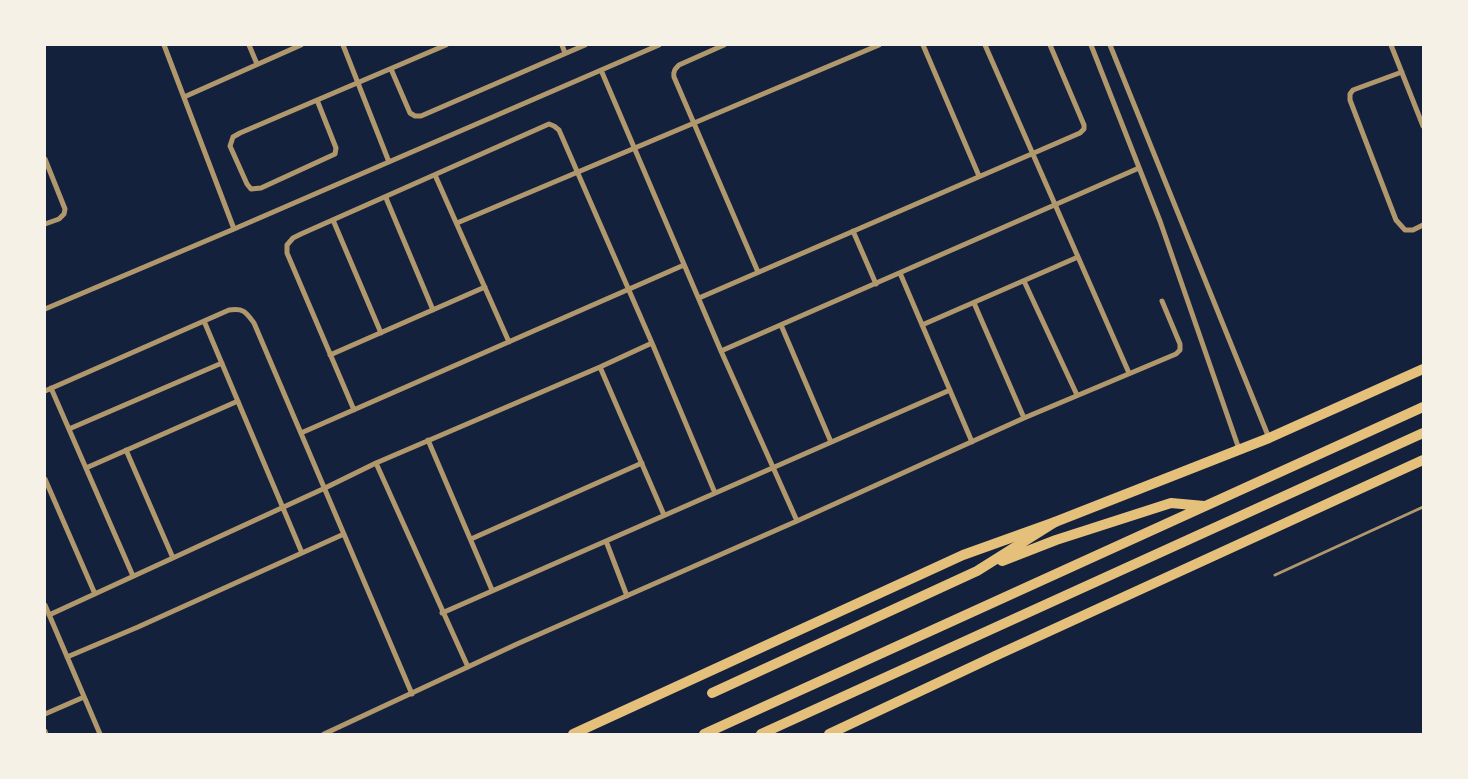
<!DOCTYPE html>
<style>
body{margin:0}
#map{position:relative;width:1468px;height:779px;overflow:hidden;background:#14213d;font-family:Mulish,sans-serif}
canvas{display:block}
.frame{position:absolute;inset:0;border:46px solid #f6f1e7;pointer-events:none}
</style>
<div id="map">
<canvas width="1468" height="779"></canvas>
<div class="frame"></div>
</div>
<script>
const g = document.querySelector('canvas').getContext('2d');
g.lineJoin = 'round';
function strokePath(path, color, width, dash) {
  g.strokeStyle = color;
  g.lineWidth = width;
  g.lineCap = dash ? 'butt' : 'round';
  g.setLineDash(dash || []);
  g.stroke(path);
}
const service = new Path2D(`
 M 1275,575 L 1423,507`);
const minor = new Path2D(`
 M 164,45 L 234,229
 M 249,45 L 257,64
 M 343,45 L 389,162
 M 562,45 L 565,53
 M 724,45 L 679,65 C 675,69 673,71 674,77 L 758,272
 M 923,45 L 979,176
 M 985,45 L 1129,373
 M 1091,45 L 1160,221 L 1239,449
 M 1110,45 L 1269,438
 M 1391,45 L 1423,126
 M 391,69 L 410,113 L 415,116 L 421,116 L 585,45
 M 601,70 L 721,351 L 797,521
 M 1402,72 L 1353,90 L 1350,94 L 1350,100 L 1396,220 L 1405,230 L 1413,230 L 1423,225
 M 184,97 L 301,45
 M 317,100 L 336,148 L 335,154 L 261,188 L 251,189 L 247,184 L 230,146 L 233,137 L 240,133 L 446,45
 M 45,159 L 65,209 L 64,214 L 59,219 L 45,224
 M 435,175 L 509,342
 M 386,198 L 433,310
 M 333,220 L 381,333
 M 457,223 L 879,45
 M 853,231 L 876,284
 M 900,273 L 972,442
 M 1024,281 L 1077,395
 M 699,298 L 1080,133 L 1084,129 L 1084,125 L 1050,45
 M 974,303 L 1024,418
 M 45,309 L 234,229 L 659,45
 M 204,321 L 302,553
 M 781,325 L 831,442
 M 922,325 L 1078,257
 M 721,351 L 1139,168
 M 330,355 L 485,287
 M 600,367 L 664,515
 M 51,388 L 133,576
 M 45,391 L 229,310 C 244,308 246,312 254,323 L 412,694
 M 354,410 L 287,253 L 287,245 L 293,238 L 301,234 L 549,124 L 554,126 L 559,130 L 652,343 L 715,493
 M 69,429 L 222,363
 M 301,433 L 684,265
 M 428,440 L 492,590
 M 126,450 L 173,558
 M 376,463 L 468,667
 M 86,468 L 238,401
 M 45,479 L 95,594
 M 471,539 L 642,463
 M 606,541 L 627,596
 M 45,605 L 100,734
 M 442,613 L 950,390
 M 49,615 L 325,488 L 376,463 L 600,367 L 652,343
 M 67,657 L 138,627 L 344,534
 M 45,714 L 84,697
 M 45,731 L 46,734
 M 324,734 L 517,644 L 797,521 L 1024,418 L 1176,354 L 1180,350 L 1180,344 L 1162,301`);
const primary = new Path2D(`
 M 573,734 L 963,555 L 1055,522 L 1269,438 L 1423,369
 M 829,734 L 995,656 L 1423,460`);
const trunk = new Path2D(`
 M 1002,561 L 1056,540 L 1171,503 L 1204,506
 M 712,693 L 977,571 L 1055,522
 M 704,734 L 1423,407
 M 761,734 L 1423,433`);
strokePath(service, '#b1986c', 3);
strokePath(minor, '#b1986c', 5);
strokePath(primary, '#e5c07b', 10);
strokePath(trunk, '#e5c07b', 10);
</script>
